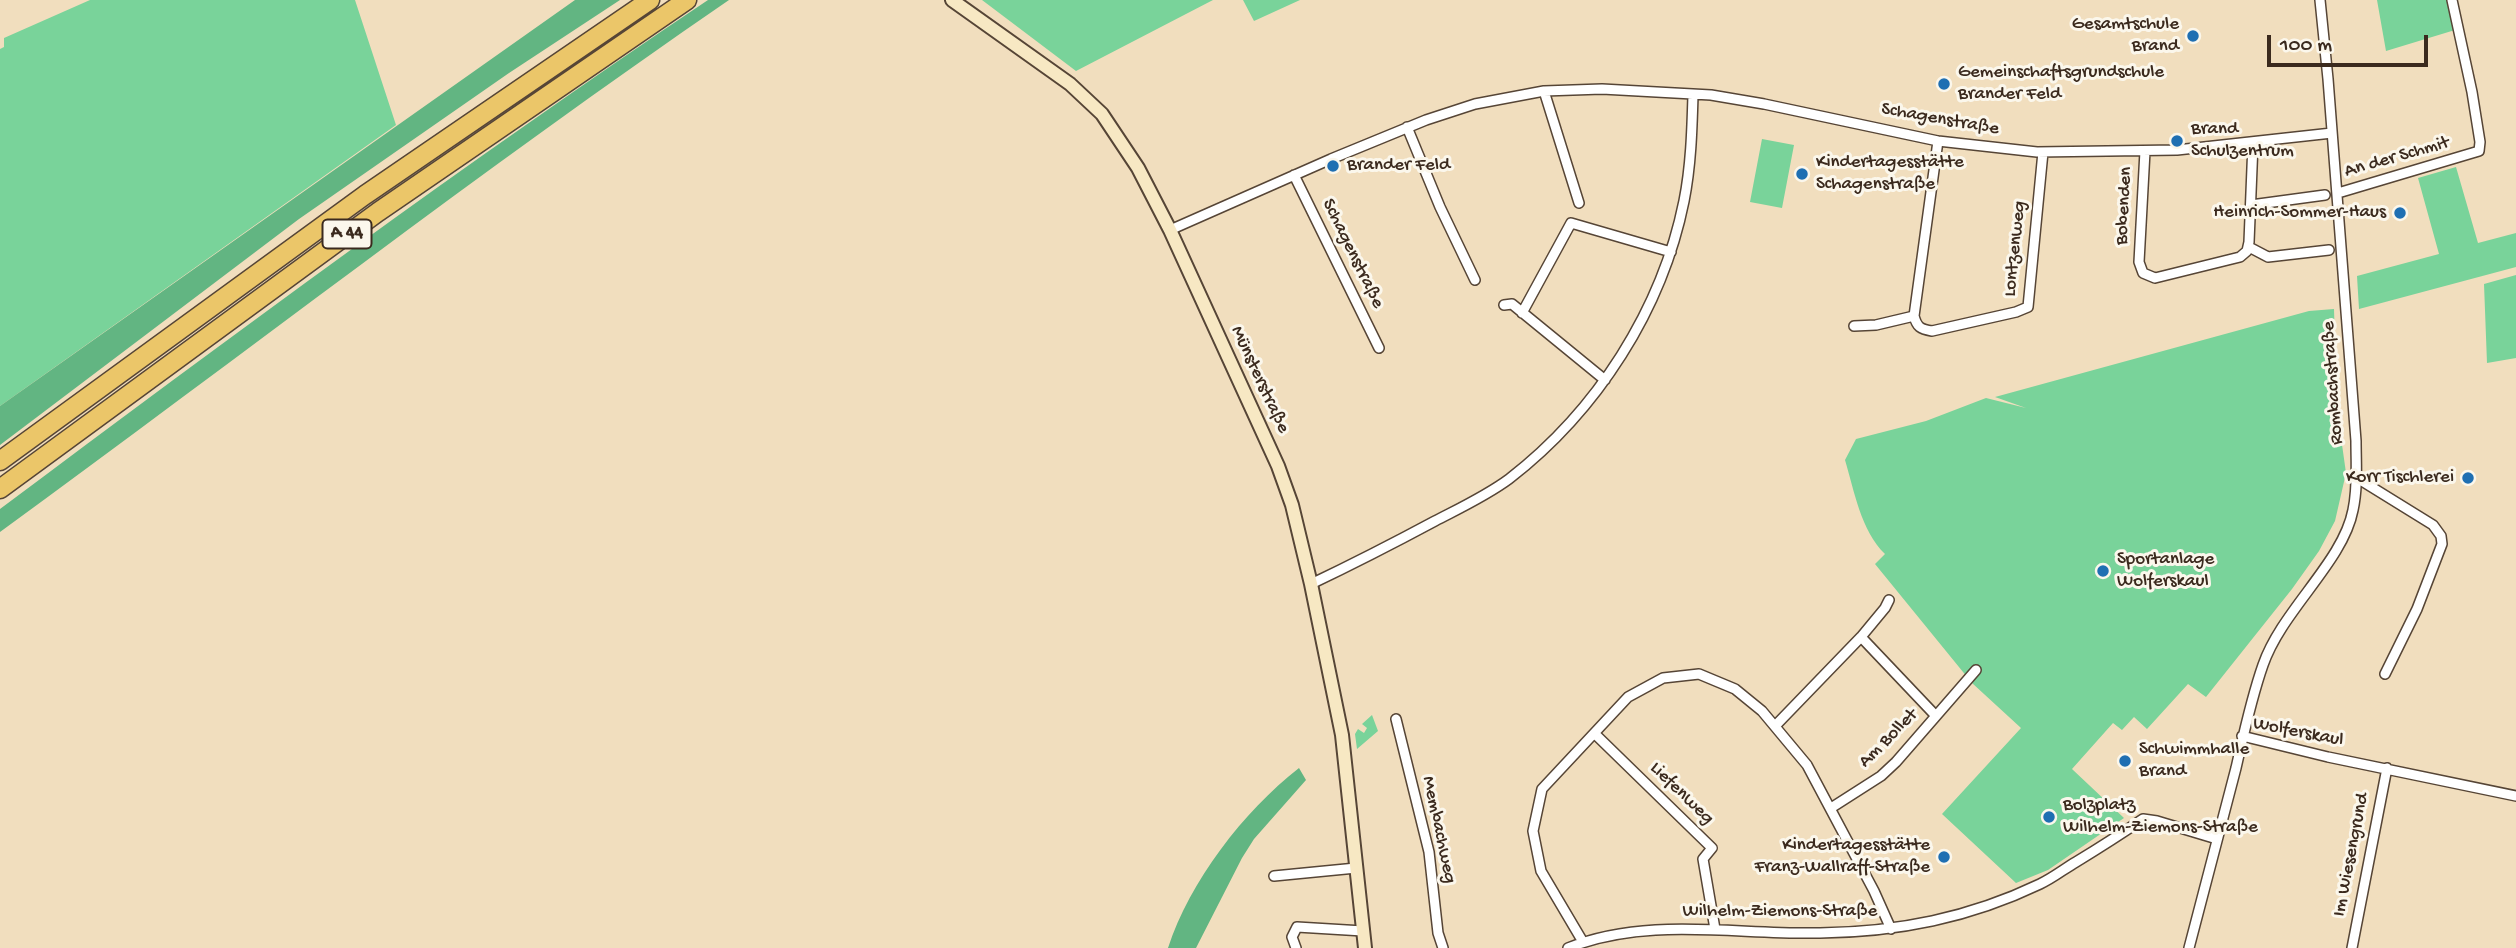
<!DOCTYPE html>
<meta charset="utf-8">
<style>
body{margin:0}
#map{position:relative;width:2516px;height:948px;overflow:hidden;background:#f1debe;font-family:"Gochi Hand",sans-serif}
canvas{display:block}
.scale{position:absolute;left:2267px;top:35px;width:161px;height:32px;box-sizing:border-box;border:4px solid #3b2a1e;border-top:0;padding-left:9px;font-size:21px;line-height:24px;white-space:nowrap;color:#3b2a1e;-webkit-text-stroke:5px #fbf7ec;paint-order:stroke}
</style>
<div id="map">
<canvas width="2516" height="948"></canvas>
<div class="scale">100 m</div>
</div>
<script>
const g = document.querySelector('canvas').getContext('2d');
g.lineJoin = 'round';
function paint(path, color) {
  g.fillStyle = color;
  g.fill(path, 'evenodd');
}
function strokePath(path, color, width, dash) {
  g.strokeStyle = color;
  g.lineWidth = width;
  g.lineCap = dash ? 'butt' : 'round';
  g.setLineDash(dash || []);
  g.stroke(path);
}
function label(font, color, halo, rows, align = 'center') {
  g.font = font + ' "Gochi Hand",sans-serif';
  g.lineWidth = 6;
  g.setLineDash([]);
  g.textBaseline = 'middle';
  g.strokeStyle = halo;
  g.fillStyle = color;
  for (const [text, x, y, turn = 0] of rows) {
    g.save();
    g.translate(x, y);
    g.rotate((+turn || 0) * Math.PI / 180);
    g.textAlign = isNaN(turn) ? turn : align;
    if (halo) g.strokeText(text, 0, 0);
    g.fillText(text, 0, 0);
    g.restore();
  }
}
const green = new Path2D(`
 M 90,0 L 355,0 L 396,125 L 0,406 L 0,49 L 4,47 L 4,38 Z
 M 982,0 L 1213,0 L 1076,71 Z
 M 1243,0 L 1300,0 L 1254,21 Z
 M 2377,0 L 2447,0 L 2455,30 L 2386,51 Z
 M 1762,139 L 1794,145 L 1782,208 L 1750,202 Z
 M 2456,167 L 2478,243 L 2516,233 L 2516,267 L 2359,309 L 2357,276 L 2439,254 L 2418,178 Z
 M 2516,275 L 2516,358 L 2487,363 L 2484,284 Z
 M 2334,309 L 2337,409 L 2346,473 L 2335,521 L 2319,551 L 2292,589 L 2206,697 L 2188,684 L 2147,729 L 2134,717 L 2122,730 L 2113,723 L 2072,769 L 2124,818 L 2048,870 L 2016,883 L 1942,814 L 2021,728 L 1972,683 L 1875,564 L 1885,554 C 1861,531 1854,490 1845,460 L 1856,439 L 1926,421 L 1986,398 L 2026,408 L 1995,397 L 2309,311 Z
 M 1372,715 L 1378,731 L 1357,749 L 1355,734 L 1358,729 L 1364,733 L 1367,728 L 1362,724 Z`);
const forest = new Path2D(`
 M 575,0 L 620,0 L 509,73 L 299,219 L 0,445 L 0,406 Z
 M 708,0 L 729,0 C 481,170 243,355 0,532 L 0,509 C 233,335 466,162 708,0 Z
 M 1299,768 L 1306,780 L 1254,839 L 1242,858 L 1196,948 L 1168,948 C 1190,881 1243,812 1299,768 Z`);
const street = new Path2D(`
 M 1544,91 L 1579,203
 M 1407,127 L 1440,207 L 1475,280
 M 1938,141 L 1914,316 C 1917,327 1920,329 1932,331 L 2016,312 L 2028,307 L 2043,152
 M 2145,151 L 2139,262 L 2143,273 L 2155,278 L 2240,257 L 2247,251 L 2249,242 L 2253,143
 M 1294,175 L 1379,348
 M 2338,193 L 2479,151 L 2480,142 L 2472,92 L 2452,0
 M 2251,205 L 2325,195
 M 1170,230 L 1331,159 L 1426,120 L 1475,104 L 1544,91 L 1602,89 L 1711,95 L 1764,104 L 1938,141 L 2037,152 L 2177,150 L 2332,133
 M 2249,247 L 2268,257 L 2329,250
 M 1504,305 L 1512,304 L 1605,380
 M 1522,313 L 1571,223 L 1671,252
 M 1854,326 L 1876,325 L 1914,316
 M 2357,478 L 2433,525 L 2441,536 L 2442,544 L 2417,609 L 2385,674
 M 1311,584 C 1353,564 1394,543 1435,521 C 1460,508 1486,496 1509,479 C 1597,411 1662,310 1684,201 C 1691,166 1692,130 1693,95
 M 1861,637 L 1936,716
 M 1396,719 L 1429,852 L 1438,933 L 1443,948
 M 1776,725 L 1861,637 L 1885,608 L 1889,600
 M 1595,734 L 1712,848 L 1703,859 L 1715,929
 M 2242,736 L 2328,757 L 2516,796
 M 1831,808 L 1881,776 L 1896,762 L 1976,670
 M 1274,876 L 1356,868
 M 1583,942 L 1541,871 L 1533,831 L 1542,789 L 1628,697 L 1663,678 L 1699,674 L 1735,689 L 1762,711 L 1807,765 L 1874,891 L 1891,929
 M 1296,948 L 1292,937 L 1297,927 L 1363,931
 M 1568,948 C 1648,916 1736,935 1820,933 C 1898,932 1969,918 2040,884 C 2053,878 2064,869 2076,862 C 2099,848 2121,834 2143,819 L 2157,821 L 2217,839
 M 2189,948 C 2205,888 2220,828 2236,768 C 2244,733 2251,699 2263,665 C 2282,610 2343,562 2353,510 C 2358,487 2356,464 2356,441 L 2328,79 L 2320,0
 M 2352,948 L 2387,768`);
const secondary = new Path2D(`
 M 952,0 L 1070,84 L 1102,114 L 1138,168 L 1170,230 L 1278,466 L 1292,505 L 1311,584 L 1342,735 L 1365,948`);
const highway = new Path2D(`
 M 0,461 L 365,195 L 650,0
 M 0,489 L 378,212 L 687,0`);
const markers = [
 [2193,36,7,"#1f6fb2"],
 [1944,84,7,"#1f6fb2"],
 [2177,141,7,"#1f6fb2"],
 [1333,166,7,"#1f6fb2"],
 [1802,174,7,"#1f6fb2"],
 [2400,213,7,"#1f6fb2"],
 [2468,478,7,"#1f6fb2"],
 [2103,571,7,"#1f6fb2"],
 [2125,761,7,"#1f6fb2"],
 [2049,817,7,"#1f6fb2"],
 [1944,857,7,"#1f6fb2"]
];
const shields = [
 [347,234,49]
];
const shieldNames = [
 ["A 44",347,234]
];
const poiNames = [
 ["Gesamtschule",2179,25,"right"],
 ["Brand",2179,47,"right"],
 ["Gemeinschaftsgrundschule",1958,73],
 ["Brander Feld",1958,95],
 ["Brand",2191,130],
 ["Schulzentrum",2191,152],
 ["Kindertagesstätte",1816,163],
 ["Schagenstraße",1816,185],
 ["Brander Feld",1347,166],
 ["Heinrich-Sommer-Haus",2386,213,"right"],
 ["Korr Tischlerei",2454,478,"right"],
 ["Sportanlage",2117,560],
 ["Wolferskaul",2117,582],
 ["Schwimmhalle",2139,750],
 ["Brand",2139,772],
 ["Bolzplatz",2063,806],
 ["Wilhelm-Ziemons-Straße",2063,828],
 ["Kindertagesstätte",1930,846,"right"],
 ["Franz-Wallraff-Straße",1930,868,"right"]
];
const streetNames = [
 ["Schagenstraße",1940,120,10],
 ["An der Schmit",2397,158,-16],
 ["Bobenden",2125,206,-87],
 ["Lontzenweg",2016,249,-84],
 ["Schagenstraße",1352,254,64],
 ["Münsterstraße",1259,380,65],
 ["Rombachstraße",2334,383,-94],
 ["Wolferskaul",2298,733,11],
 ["Am Bollet",1889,739,-45],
 ["Liefenweg",1681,794,44],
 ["Membachweg",1438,830,78],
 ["Im Wiesengrund",2352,855,-79],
 ["Wilhelm-Ziemons-Straße",1780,912]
];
paint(green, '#79d39a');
paint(forest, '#62b582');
strokePath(street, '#564536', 12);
strokePath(secondary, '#564536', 16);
strokePath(highway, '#564536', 21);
strokePath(street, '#fff', 9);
strokePath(secondary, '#f7e8c3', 12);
strokePath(highway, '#ebc669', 18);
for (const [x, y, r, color] of markers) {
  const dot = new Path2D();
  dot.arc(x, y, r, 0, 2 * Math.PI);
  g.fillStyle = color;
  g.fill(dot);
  strokePath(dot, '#fbf7ec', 2.5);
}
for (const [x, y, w] of shields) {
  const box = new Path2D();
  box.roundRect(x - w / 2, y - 14.5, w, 29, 5);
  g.fillStyle = '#fbf7ec';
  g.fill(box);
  strokePath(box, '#3b2a1e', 2);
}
label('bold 18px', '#3b2a1e', null, shieldNames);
label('19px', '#3b2a1e', '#fbf7ec', poiNames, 'left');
label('19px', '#3b2a1e', '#fbf7ec', streetNames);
</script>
